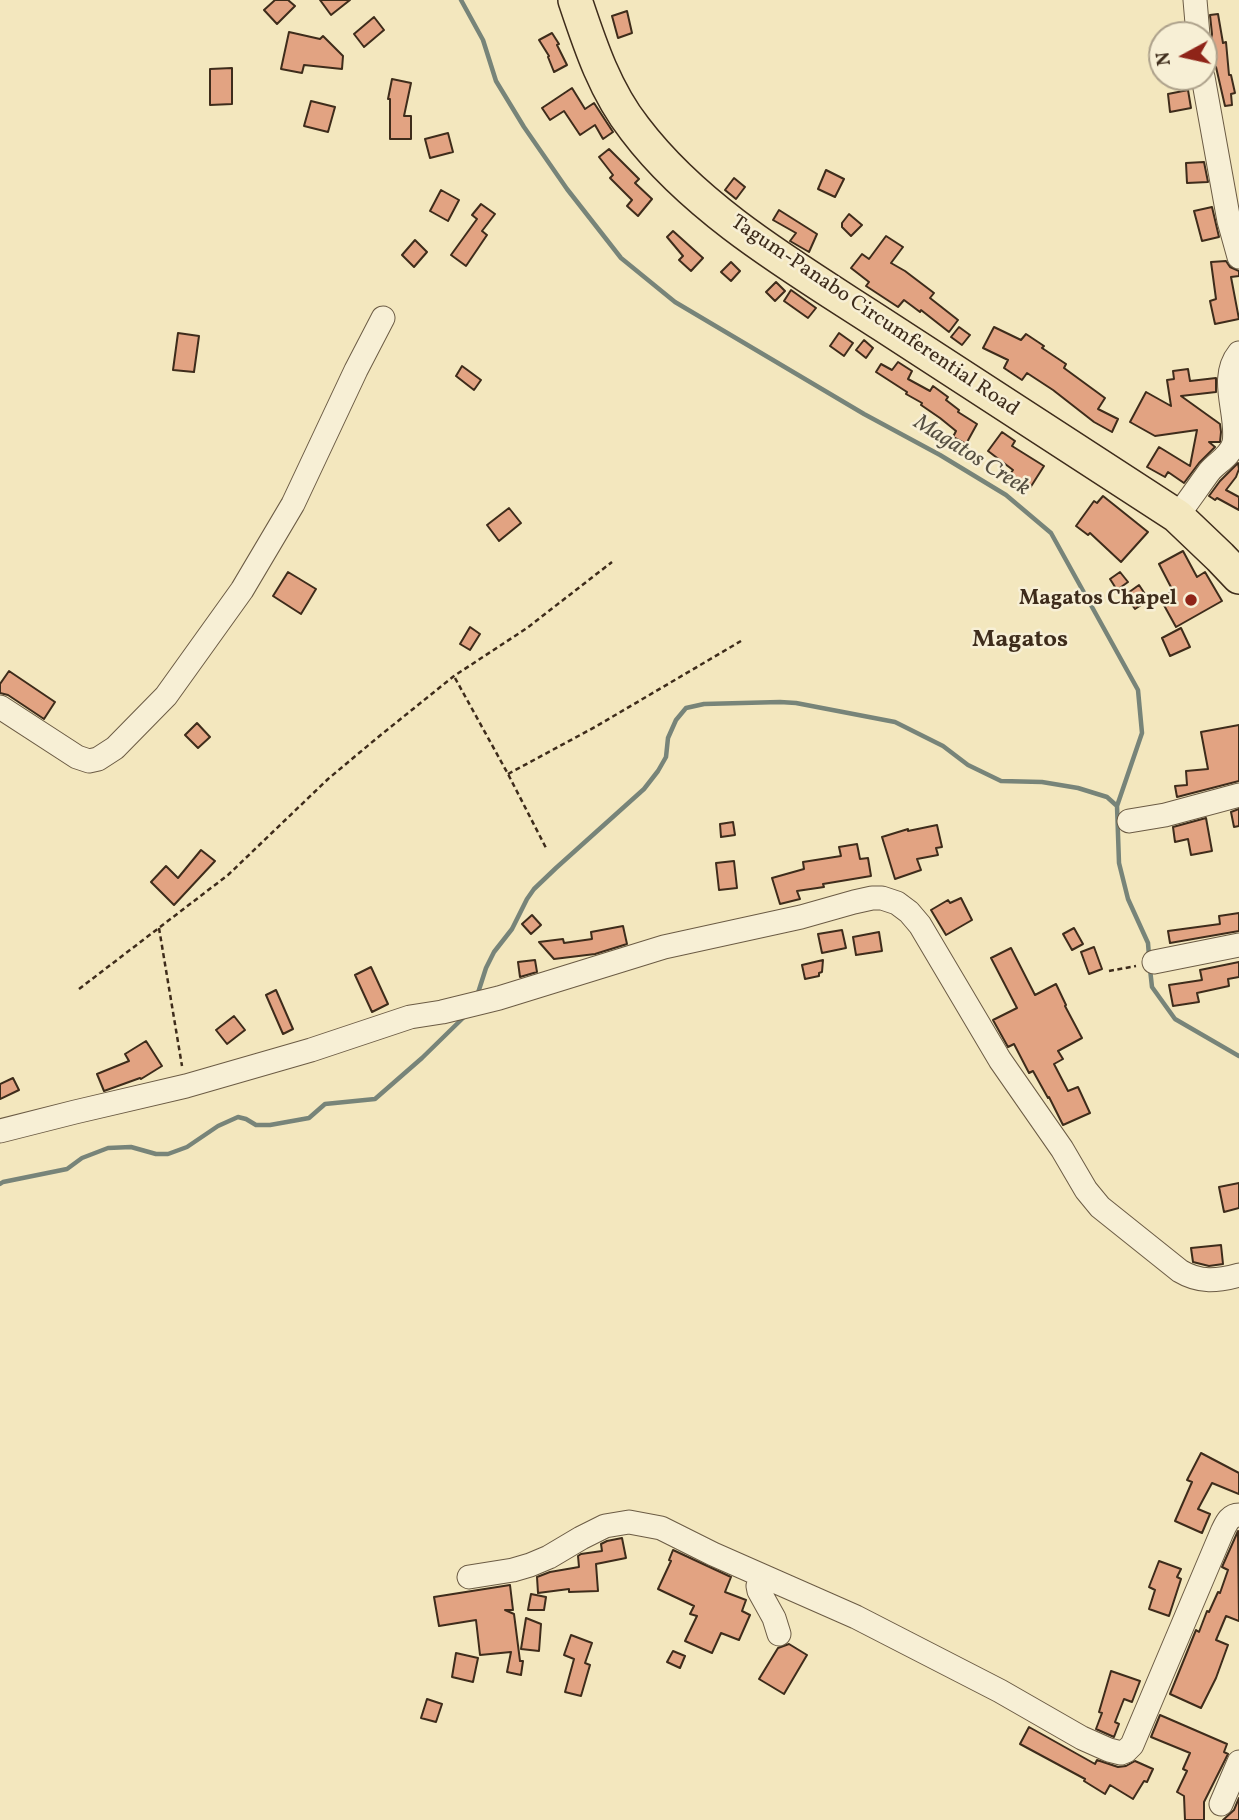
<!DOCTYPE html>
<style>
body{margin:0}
#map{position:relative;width:1239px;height:1820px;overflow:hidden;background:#f3e7be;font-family:Vollkorn,serif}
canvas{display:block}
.north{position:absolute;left:1148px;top:21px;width:70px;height:70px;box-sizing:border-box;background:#f7efd5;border:2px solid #ada18b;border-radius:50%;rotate:262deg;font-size:19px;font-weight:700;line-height:28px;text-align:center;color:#3e2c1b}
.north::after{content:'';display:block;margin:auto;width:24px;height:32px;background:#8f2418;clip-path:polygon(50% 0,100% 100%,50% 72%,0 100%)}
</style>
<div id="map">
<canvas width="1239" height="1820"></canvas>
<div class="north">N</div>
</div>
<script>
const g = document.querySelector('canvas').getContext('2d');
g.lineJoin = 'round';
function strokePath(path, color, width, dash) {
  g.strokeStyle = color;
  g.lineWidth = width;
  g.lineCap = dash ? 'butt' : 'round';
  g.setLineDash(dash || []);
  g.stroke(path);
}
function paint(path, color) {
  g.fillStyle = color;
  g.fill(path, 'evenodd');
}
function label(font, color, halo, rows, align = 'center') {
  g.font = font + ' Vollkorn,serif';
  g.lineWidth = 5;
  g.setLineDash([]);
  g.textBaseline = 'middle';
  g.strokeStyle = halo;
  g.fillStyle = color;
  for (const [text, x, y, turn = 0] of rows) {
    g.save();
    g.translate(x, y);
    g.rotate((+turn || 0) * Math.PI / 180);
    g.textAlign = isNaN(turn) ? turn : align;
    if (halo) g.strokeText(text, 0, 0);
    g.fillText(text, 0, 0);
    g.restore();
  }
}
const stream = new Path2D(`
 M 461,0 L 483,40 L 496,81 L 524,127 L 567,189 L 621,258 L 675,302 L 864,414 L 940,455 L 1006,495 L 1051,533 L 1138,690 L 1142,733 L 1117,806 L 1119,863 L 1128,899 L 1148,943 L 1149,956
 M 1150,969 L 1152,987 L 1175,1019 L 1239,1056
 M 477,996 L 486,968 L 494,952 L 512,929 L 527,899 L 534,889 L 556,868 L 644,789 L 658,771 L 666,757 L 668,738 L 676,720 L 686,708 L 704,704 L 780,702 L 796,703 L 895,722 L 943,746 L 968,765 L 1001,781 L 1042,782 L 1078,788 L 1107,797 L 1117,806
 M 0,1184 L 3,1182 L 67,1169 L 82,1158 L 108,1148 L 131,1147 L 156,1154 L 168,1154 L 187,1147 L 218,1126 L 238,1117 L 246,1119 L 256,1125 L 270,1125 L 309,1118 L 325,1104 L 375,1099 L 422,1058 L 465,1016`);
const building = new Path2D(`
 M 275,0 L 288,0 L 295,6 L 277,24 L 264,10 Z
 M 320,0 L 350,0 L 331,15 Z
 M 627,11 L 632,33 L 618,38 L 612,16 Z
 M 1218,14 L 1223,43 L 1226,42 L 1229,75 L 1231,75 L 1235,93 L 1231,94 L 1232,105 L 1225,106 L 1216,67 L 1209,65 L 1208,45 L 1211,40 L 1212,34 L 1210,15 Z
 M 374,17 L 384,30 L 364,47 L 354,34 Z
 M 289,32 L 320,39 L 323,36 L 343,56 L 342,69 L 304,65 L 302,73 L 281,69 Z
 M 552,33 L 559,44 L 557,45 L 567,65 L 554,72 L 548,57 L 549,56 L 539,40 Z
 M 232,68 L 232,104 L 210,105 L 210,69 Z
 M 392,79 L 411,83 L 404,116 L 411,116 L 411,139 L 390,139 L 390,99 L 388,99 Z
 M 572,88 L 585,109 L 594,103 L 613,132 L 603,139 L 595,125 L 580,135 L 564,111 L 550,120 L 542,108 Z
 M 1188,90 L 1191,108 L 1170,112 L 1168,94 Z
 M 311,101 L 335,107 L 328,132 L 304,126 Z
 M 448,133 L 453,152 L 430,158 L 425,139 Z
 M 609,149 L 639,179 L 635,183 L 652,199 L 638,216 L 627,206 L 632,200 L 610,178 L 613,175 L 599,157 Z
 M 1204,162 L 1208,182 L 1187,183 L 1186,163 Z
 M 826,170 L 844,179 L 835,197 L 818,189 Z
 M 734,178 L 745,187 L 736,199 L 725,190 Z
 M 441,190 L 459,200 L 448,221 L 430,211 Z
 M 481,204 L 495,214 L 482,231 L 487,235 L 466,266 L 451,255 L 477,219 L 472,215 Z
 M 1212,207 L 1219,237 L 1202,241 L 1194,211 Z
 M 779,210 L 817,234 L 809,252 L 790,241 L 796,233 L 773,220 Z
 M 849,214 L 862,225 L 851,236 L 842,227 L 842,223 Z
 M 673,231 L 703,258 L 691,271 L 679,260 L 683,256 L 667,237 Z
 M 886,236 L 903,247 L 891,263 L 905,271 L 934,293 L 930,298 L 958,320 L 949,332 L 921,310 L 920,312 L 904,300 L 898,307 L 866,286 L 869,282 L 851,268 L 862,254 L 869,259 Z
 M 415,240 L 427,252 L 414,267 L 402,255 Z
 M 1226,261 L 1230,267 L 1239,271 L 1239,276 L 1231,277 L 1239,319 L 1215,324 L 1210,301 L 1216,299 L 1211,262 Z
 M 731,262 L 740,271 L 731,281 L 721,272 Z
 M 776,282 L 785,291 L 775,301 L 766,292 Z
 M 791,290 L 816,308 L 808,318 L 784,301 Z
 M 959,327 L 970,335 L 962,345 L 951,337 Z
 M 994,327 L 1021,340 L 1026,334 L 1044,346 L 1042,348 L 1066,364 L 1064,368 L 1105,398 L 1098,409 L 1118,419 L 1112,432 L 1094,422 L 1053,390 L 1027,373 L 1022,380 L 1004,368 L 1008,360 L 983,348 Z
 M 178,333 L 199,336 L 194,372 L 173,370 Z
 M 839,333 L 853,343 L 844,356 L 830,346 Z
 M 864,340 L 873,348 L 866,358 L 856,350 Z
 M 898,362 L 912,371 L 908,379 L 930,391 L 933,386 L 948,397 L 946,400 L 959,410 L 958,412 L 977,424 L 966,444 L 953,437 L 956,431 L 940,418 L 921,405 L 922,403 L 906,394 L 907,392 L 876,372 L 881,364 L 892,370 Z
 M 462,366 L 481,380 L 474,390 L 456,376 Z
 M 1188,369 L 1190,381 L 1216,378 L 1216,392 L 1181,396 L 1220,424 L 1221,432 L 1220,442 L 1209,442 L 1215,447 L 1199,463 L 1184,483 L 1168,472 L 1165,477 L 1147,467 L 1159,447 L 1190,466 L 1197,430 L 1155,436 L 1130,422 L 1146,392 L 1171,406 L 1167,380 L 1174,379 L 1173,371 Z
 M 1002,432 L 1015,441 L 1012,446 L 1044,466 L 1030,488 L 1009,476 L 1013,470 L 988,451 Z
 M 1238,463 L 1239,469 L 1236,477 L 1226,490 L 1239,497 L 1239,510 L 1217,498 L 1215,500 L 1209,496 L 1220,481 Z
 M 1103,496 L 1148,532 L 1121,562 L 1090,533 L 1088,535 L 1076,526 L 1094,501 L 1097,503 Z
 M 509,508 L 521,523 L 499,541 L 487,525 Z
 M 1183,551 L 1197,577 L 1205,572 L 1222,601 L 1176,627 L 1160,598 L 1173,591 L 1159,564 Z
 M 288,572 L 316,589 L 301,614 L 273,596 Z
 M 1120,572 L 1128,582 L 1117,590 L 1110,579 Z
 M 1139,585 L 1149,600 L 1135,609 L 1125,595 Z
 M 470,627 L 480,634 L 470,650 L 460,644 Z
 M 1181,628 L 1190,647 L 1170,656 L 1162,638 Z
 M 9,671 L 55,702 L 44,719 L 8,695 L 0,693 L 0,684 Z
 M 197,723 L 210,737 L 198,748 L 185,735 Z
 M 1239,725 L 1239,781 L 1177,797 L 1175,786 L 1187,785 L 1186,771 L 1208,769 L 1201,732 Z
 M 1239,809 L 1239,826 L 1234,827 L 1231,812 Z
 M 1206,818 L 1212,851 L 1191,855 L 1188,839 L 1175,842 L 1173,827 Z
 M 733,822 L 735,835 L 721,837 L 720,824 Z
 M 937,825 L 942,847 L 936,848 L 938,855 L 917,859 L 921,870 L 895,879 L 882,837 L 908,829 L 908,831 Z
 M 857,844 L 860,859 L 868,858 L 871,876 L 823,884 L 824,887 L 797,891 L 800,899 L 780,904 L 772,878 L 804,869 L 803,862 L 841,856 L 839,847 Z
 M 201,850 L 215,861 L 174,905 L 151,882 L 166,866 L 178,878 Z
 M 734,861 L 737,888 L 719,890 L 716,863 Z
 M 961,898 L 972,920 L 946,935 L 931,910 L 948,900 L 950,903 Z
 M 1239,913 L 1239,931 L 1170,943 L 1168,931 L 1220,924 L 1219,916 Z
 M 532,915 L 541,925 L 531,934 L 522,924 Z
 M 623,926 L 627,944 L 595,954 L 554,959 L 539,942 L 563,939 L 564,943 L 592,939 L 591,932 Z
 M 1074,928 L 1083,944 L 1072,950 L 1063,934 Z
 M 842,930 L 846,948 L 822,953 L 818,934 Z
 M 879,932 L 882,951 L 856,955 L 853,937 Z
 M 1094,947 L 1102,969 L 1089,974 L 1081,952 Z
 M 1011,948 L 1035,995 L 1056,984 L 1066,1005 L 1065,1006 L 1082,1038 L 1058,1051 L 1063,1059 L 1054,1064 L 1068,1091 L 1078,1087 L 1090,1113 L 1063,1125 L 1049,1097 L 1048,1098 L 1033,1071 L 1029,1073 L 1014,1044 L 1008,1047 L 993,1020 L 1017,1008 L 991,958 Z
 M 535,960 L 537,972 L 520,977 L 518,962 Z
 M 823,960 L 822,972 L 819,973 L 819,976 L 805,979 L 802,965 Z
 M 1239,962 L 1239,977 L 1228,979 L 1229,986 L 1197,993 L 1199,1002 L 1173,1006 L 1169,985 L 1202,980 L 1200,970 Z
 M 371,967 L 388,1004 L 372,1012 L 355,975 Z
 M 276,990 L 293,1029 L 283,1034 L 266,995 Z
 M 234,1016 L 245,1030 L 227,1044 L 216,1030 Z
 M 146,1041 L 162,1066 L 141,1079 L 140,1078 L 104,1091 L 97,1074 L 129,1061 L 125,1054 Z
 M 13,1078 L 19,1090 L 0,1099 L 0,1084 Z
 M 1239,1183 L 1239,1208 L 1224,1212 L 1219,1187 Z
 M 1221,1245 L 1223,1264 L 1209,1266 L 1193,1262 L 1191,1248 Z
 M 1201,1453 L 1239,1473 L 1239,1494 L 1212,1483 L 1198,1509 L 1210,1514 L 1202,1533 L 1175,1521 L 1192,1482 L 1187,1480 Z
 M 1238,1531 L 1239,1621 L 1226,1616 L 1216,1640 L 1228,1645 L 1216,1678 L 1201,1708 L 1170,1694 L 1196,1630 L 1199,1632 L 1207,1611 L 1209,1612 L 1218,1592 L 1220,1593 L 1228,1570 L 1222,1567 Z
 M 622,1538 L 626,1558 L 596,1564 L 598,1591 L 569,1592 L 569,1589 L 538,1593 L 537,1577 L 550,1572 L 579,1567 L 578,1556 L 581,1554 L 602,1551 L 601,1544 L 607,1541 Z
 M 673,1550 L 731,1577 L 725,1592 L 746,1600 L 742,1611 L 750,1615 L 739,1640 L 721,1633 L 712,1653 L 685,1641 L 697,1616 L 690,1614 L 694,1606 L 658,1589 L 671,1561 L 669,1560 Z
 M 1159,1561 L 1181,1569 L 1177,1577 L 1181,1579 L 1169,1616 L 1149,1609 L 1155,1590 L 1149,1587 Z
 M 510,1585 L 513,1610 L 505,1610 L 514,1614 L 520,1661 L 523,1661 L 521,1675 L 507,1672 L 511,1652 L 480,1655 L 476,1620 L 439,1626 L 434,1597 Z
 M 531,1594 L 546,1597 L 544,1610 L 528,1610 Z
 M 526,1618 L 541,1624 L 539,1651 L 521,1649 Z
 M 571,1635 L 592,1643 L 585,1663 L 590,1665 L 581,1696 L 565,1692 L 574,1659 L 564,1655 Z
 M 789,1644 L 807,1655 L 784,1694 L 759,1679 L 778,1648 Z
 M 673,1651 L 685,1656 L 680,1668 L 667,1662 Z
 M 456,1653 L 478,1658 L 473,1682 L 452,1677 Z
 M 1111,1671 L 1140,1681 L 1132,1702 L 1124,1699 L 1115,1722 L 1119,1724 L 1114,1737 L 1096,1729 L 1102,1713 L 1099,1712 Z
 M 427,1699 L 442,1704 L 436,1722 L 421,1718 Z
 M 1160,1715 L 1227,1744 L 1224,1752 L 1228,1754 L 1204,1802 L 1204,1820 L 1185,1820 L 1184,1796 L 1177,1792 L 1187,1771 L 1183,1769 L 1190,1753 L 1151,1737 Z
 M 1029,1727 L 1095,1764 L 1097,1760 L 1118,1767 L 1126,1766 L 1135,1761 L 1153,1769 L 1147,1782 L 1144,1781 L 1133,1799 L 1110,1785 L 1105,1794 L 1084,1781 L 1085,1779 L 1020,1744 Z
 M 1239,1798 L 1239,1820 L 1223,1820 L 1234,1810 Z`);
const path = new Path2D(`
 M 455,678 L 508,774 L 546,848
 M 508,774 L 595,727 L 741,641
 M 159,928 L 182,1066
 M 1109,971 L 1136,966
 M 79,989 L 228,875 L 328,779 L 377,738 L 454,676 L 527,628 L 612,562`);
const minor = new Path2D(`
 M 1195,0 L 1198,35
 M 1203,77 L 1229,221 L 1239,257
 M 1177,516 C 1188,502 1198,487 1209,472 C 1217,462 1230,457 1234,443 C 1239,414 1218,379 1239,353
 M 0,707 L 77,757 L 89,761 L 98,759 L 115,748 L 166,696 L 242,590 L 293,504 L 356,370 L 383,318
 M 1129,821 L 1165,815 L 1239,795
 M 1154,962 L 1239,945
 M 0,1131 L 75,1112 L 186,1086 L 311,1050 L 410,1017 L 442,1012 L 499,998 L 664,947 L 801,917 L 854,902 L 872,898 L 882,898 L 897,903 L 909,912 L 920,925 L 1000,1060 L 1062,1149 L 1086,1190 L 1100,1207 L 1180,1271 C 1200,1283 1217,1281 1239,1275
 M 762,1576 L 758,1586 L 759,1591 L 774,1618 L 779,1634
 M 469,1577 L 513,1570 L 530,1565 L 549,1557 L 581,1538 L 605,1526 L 629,1522 L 661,1528 L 713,1554 L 856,1617 L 1000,1691 L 1082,1738 L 1109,1750 L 1121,1753 L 1126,1751 L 1132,1745 L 1222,1532 C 1226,1524 1229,1515 1239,1515
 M 1221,1804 L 1239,1762`);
const highway = new Path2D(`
 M 575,0 C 590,45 605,91 635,129 C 698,212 797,269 883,325 C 981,389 1079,452 1177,516 L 1220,557 L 1239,577`);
const markers = [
 [1191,600,7,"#8f2418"]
];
const streetNames = [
 ["Tagum-Panabo Circumferential Road",874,317,34]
];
const poiNames = [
 ["Magatos Chapel",1177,600]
];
const waterNames = [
 ["Magatos Creek",971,457,32]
];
const quarterNames = [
 ["Magatos",1020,642]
];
strokePath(stream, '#778479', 4.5);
paint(building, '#e2a382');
strokePath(building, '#3e2c1b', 2);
strokePath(minor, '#6b5b44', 25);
strokePath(highway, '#3e2c1b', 36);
strokePath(path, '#3e2c1b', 2.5, [5, 3.5]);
strokePath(minor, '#f7efd5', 23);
strokePath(highway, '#f3e7be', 33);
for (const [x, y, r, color] of markers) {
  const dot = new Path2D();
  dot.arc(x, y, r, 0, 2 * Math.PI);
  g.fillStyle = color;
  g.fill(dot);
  strokePath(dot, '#f7efd5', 2.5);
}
label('21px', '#3e2c1b', '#f7efd5', streetNames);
label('bold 21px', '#3e2c1b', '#f7efd5', poiNames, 'right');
label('italic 23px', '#565042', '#f7efd5', waterNames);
label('bold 24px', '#3e2c1b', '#f7efd5', quarterNames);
</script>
